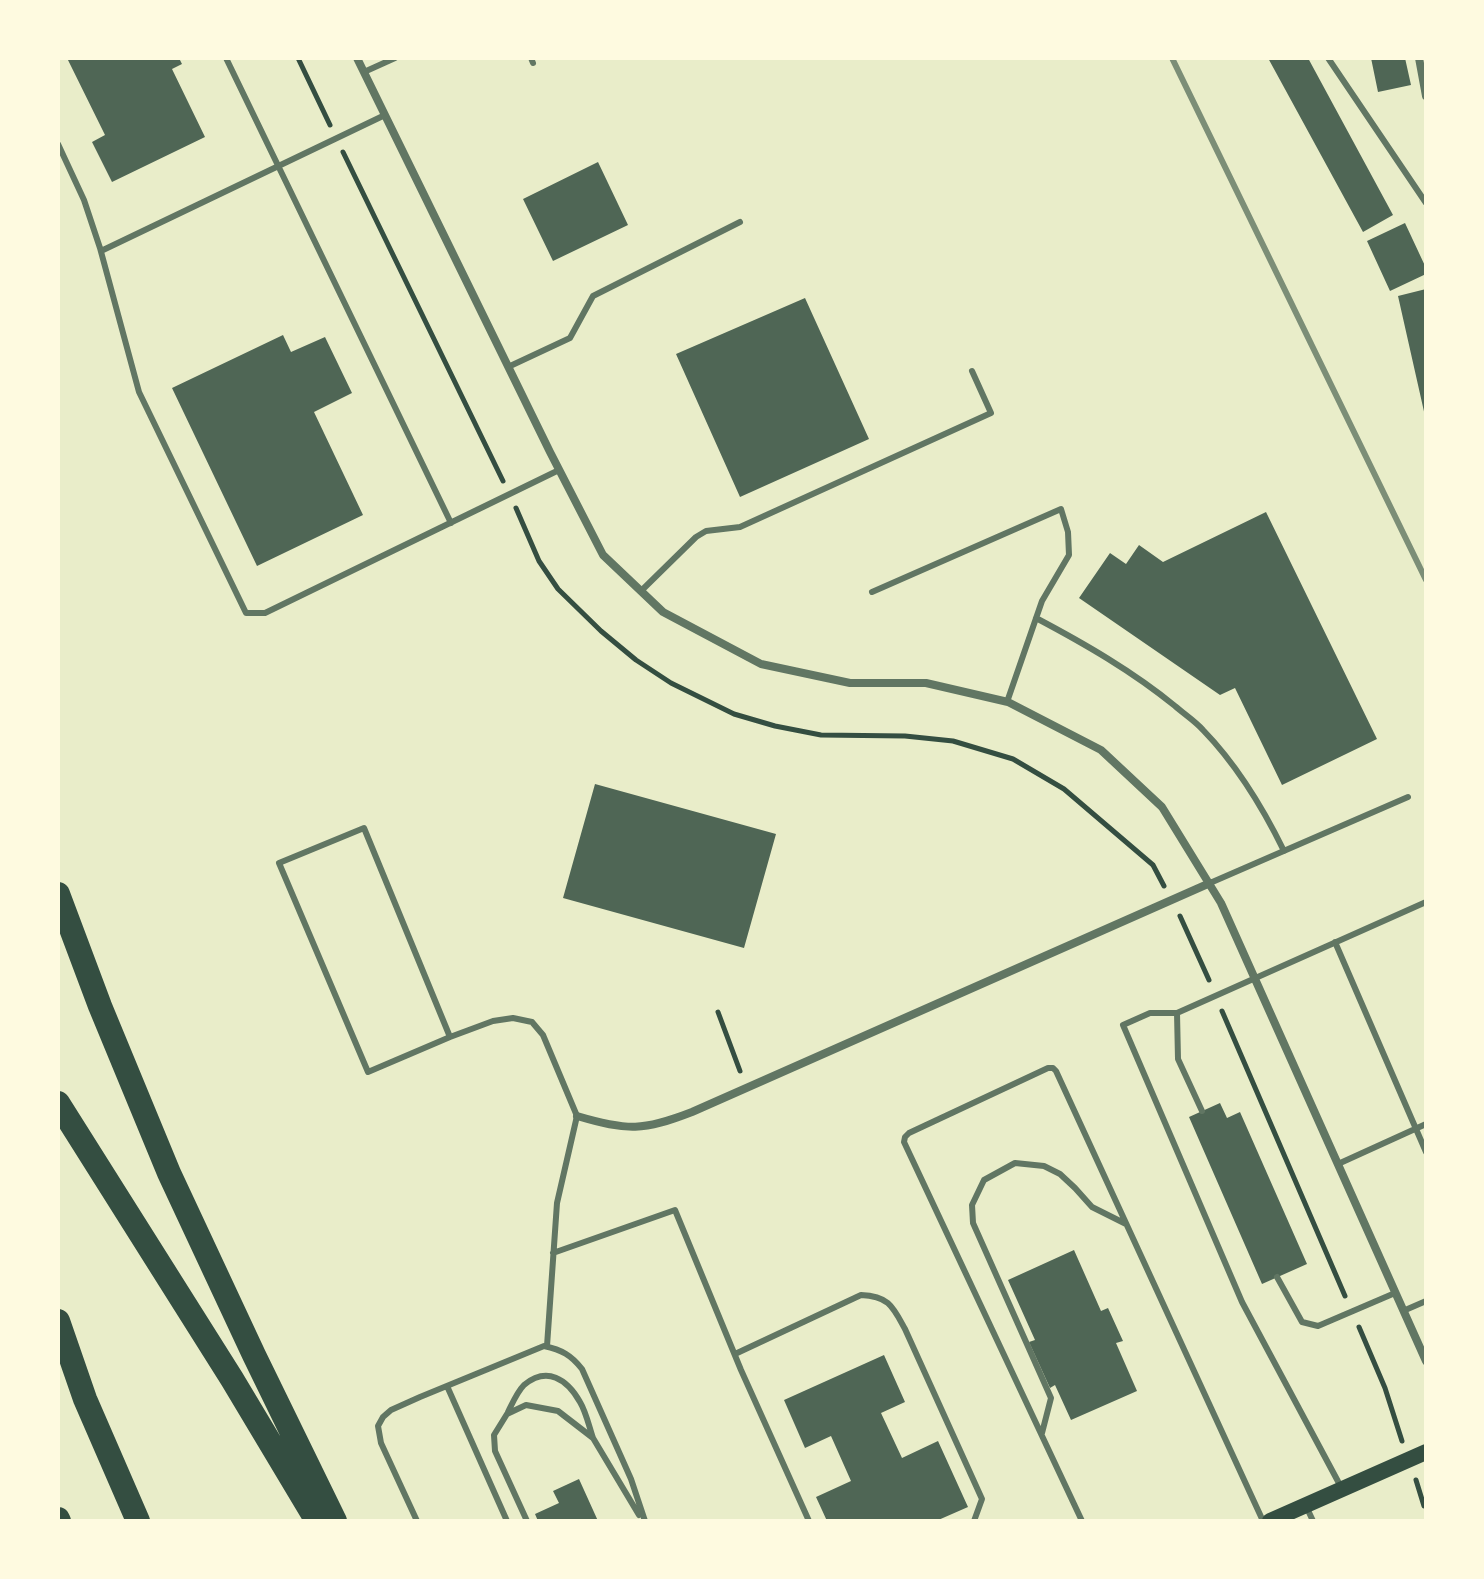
<!DOCTYPE html>
<style>
body{margin:0}
#map{position:relative;width:1484px;height:1579px;overflow:hidden;background:#e9edc9;font-family:Helvetica,sans-serif}
canvas{display:block}
.frame{position:absolute;inset:0;border:60px solid #fefae0;pointer-events:none}
</style>
<div id="map">
<canvas width="1484" height="1579"></canvas>
<div class="frame"></div>
</div>
<script>
const g = document.querySelector('canvas').getContext('2d');
g.lineJoin = 'round';
function paint(path, color) {
  g.fillStyle = color;
  g.fill(path, 'evenodd');
}
function strokePath(path, color, width, dash) {
  g.strokeStyle = color;
  g.lineWidth = width;
  g.lineCap = dash ? 'butt' : 'round';
  g.setLineDash(dash || []);
  g.stroke(path);
}
const building = new Path2D(`
 M 67,58 L 179,58 L 182,64 L 172,69 L 205,137 L 112,182 L 92,142 L 105,135 Z
 M 1268,58 L 1308,58 L 1393,215 L 1363,232 Z
 M 1371,58 L 1405,58 L 1411,85 L 1378,92 Z
 M 598,162 L 628,225 L 553,261 L 523,199 Z
 M 1405,223 L 1426,268 L 1426,274 L 1390,291 L 1367,241 Z
 M 1426,289 L 1426,416 L 1425,416 L 1398,296 Z
 M 805,298 L 869,439 L 740,497 L 676,354 Z
 M 283,335 L 291,352 L 325,337 L 352,393 L 314,412 L 363,515 L 257,566 L 172,388 Z
 M 1266,512 L 1377,739 L 1282,785 L 1235,688 L 1220,695 L 1079,598 L 1110,553 L 1126,564 L 1139,545 L 1163,562 Z
 M 595,784 L 776,834 L 744,948 L 563,898 Z
 M 1220,1103 L 1227,1118 L 1240,1112 L 1307,1264 L 1262,1284 L 1189,1117 Z
 M 1074,1250 L 1101,1311 L 1108,1308 L 1123,1341 L 1116,1343 L 1137,1391 L 1071,1420 L 1055,1385 L 1050,1388 L 1029,1342 L 1035,1340 L 1008,1280 Z
 M 884,1355 L 905,1402 L 881,1413 L 902,1458 L 938,1441 L 968,1507 L 936,1521 L 827,1521 L 816,1497 L 851,1481 L 831,1436 L 805,1448 L 784,1400 Z
 M 579,1479 L 598,1521 L 538,1521 L 535,1514 L 559,1503 L 553,1491 Z`);
const path = new Path2D(`
 M 298,58 L 330,125
 M 343,152 L 503,481
 M 516,508 L 539,561 L 558,589 L 601,631 L 636,660 L 671,683 L 734,714 L 775,726 L 821,735 L 905,736 L 953,741 L 1013,759 L 1064,789 L 1153,865 L 1164,886
 M 1180,916 L 1209,980
 M 1222,1011 L 1345,1296
 M 718,1012 L 740,1071
 M 1359,1327 L 1385,1388 L 1402,1441
 M 1416,1480 L 1424,1506`);
const service = new Path2D(`
 M 226,58 L 451,523
 M 531,58 L 533,63
 M 1328,58 L 1426,203
 M 364,72 L 395,58
 M 58,144 L 84,200 L 100,248 L 139,392 L 246,613 L 265,613 L 559,470
 M 101,251 L 385,115
 M 508,367 L 570,338 L 593,296 L 740,222
 M 641,591 L 696,537 L 706,531 L 740,527 L 991,413 L 972,371
 M 872,592 L 1061,509 L 1068,532 L 1069,555 L 1042,601 L 1007,702
 M 1036,618 C 1085,644 1132,671 1175,706 C 1184,714 1195,721 1203,730 C 1237,765 1263,808 1284,851
 M 1210,883 L 1408,797
 M 1335,942 L 1426,1152
 M 1177,1013 L 1178,1059 L 1202,1111
 M 450,1037 L 368,1072 L 279,863 L 364,828 L 450,1037 L 493,1021 L 513,1018 L 532,1022 L 543,1035 L 577,1116 L 557,1203 L 547,1346
 M 1338,1164 L 1426,1124
 M 553,1253 L 675,1210 L 741,1370 L 809,1521
 M 1277,1277 L 1302,1322 L 1318,1326 L 1395,1293
 M 1403,1311 L 1426,1301
 M 735,1354 L 861,1295 C 889,1296 893,1307 905,1329 L 982,1499 L 974,1521
 M 447,1386 L 507,1521
 M 508,1412 C 512,1404 517,1392 524,1385 C 547,1366 567,1379 580,1402 C 586,1412 589,1426 593,1438
 M 1042,1433 L 1051,1398 L 973,1223 L 972,1205 L 984,1180 L 1015,1163 L 1044,1166 L 1060,1174 L 1075,1188 L 1092,1207 L 1126,1224
 M 1341,1487 L 1242,1302 L 1123,1025 L 1150,1013 L 1177,1013 L 1426,902
 M 1306,1506 L 1313,1521
 M 417,1521 L 381,1443 L 378,1426 L 383,1417 L 391,1410 L 420,1397 L 544,1346 C 562,1350 571,1355 582,1369 L 631,1479 L 645,1521
 M 527,1521 L 495,1451 L 494,1435 L 507,1414 L 526,1405 L 558,1411 L 593,1438 L 639,1515
 M 1082,1521 L 904,1142 L 905,1137 L 909,1133 L 1048,1068 L 1053,1068 L 1056,1071 L 1263,1521`);
const minor = new Path2D(`
 M 357,58 L 550,452 L 603,555 L 663,612 L 761,664 L 850,683 L 926,683 L 1008,702 L 1101,750 L 1162,807 L 1221,903 L 1426,1361
 M 1419,58 L 1426,96
 M 577,1116 C 628,1131 643,1131 692,1112 L 1210,883`);
const secondary = new Path2D(`
 M 1270,1521 L 1426,1452`);
const motorway = new Path2D(`
 M 58,894 L 100,1006 L 169,1173 L 254,1355 L 335,1521
 M 58,1103 L 232,1379 L 317,1521
 M 58,1321 L 85,1399 L 138,1521
 M 58,1519 L 59,1521`);
const rail = new Path2D(`
 M 1172,58 L 1426,580`);
paint(building, '#4f6655');
strokePath(path, '#344e41', 5);
strokePath(service, '#617663', 6);
strokePath(minor, '#617663', 8);
strokePath(secondary, '#344e41', 16);
strokePath(motorway, '#344e41', 24);
strokePath(rail, '#7c8e77', 6);
</script>
